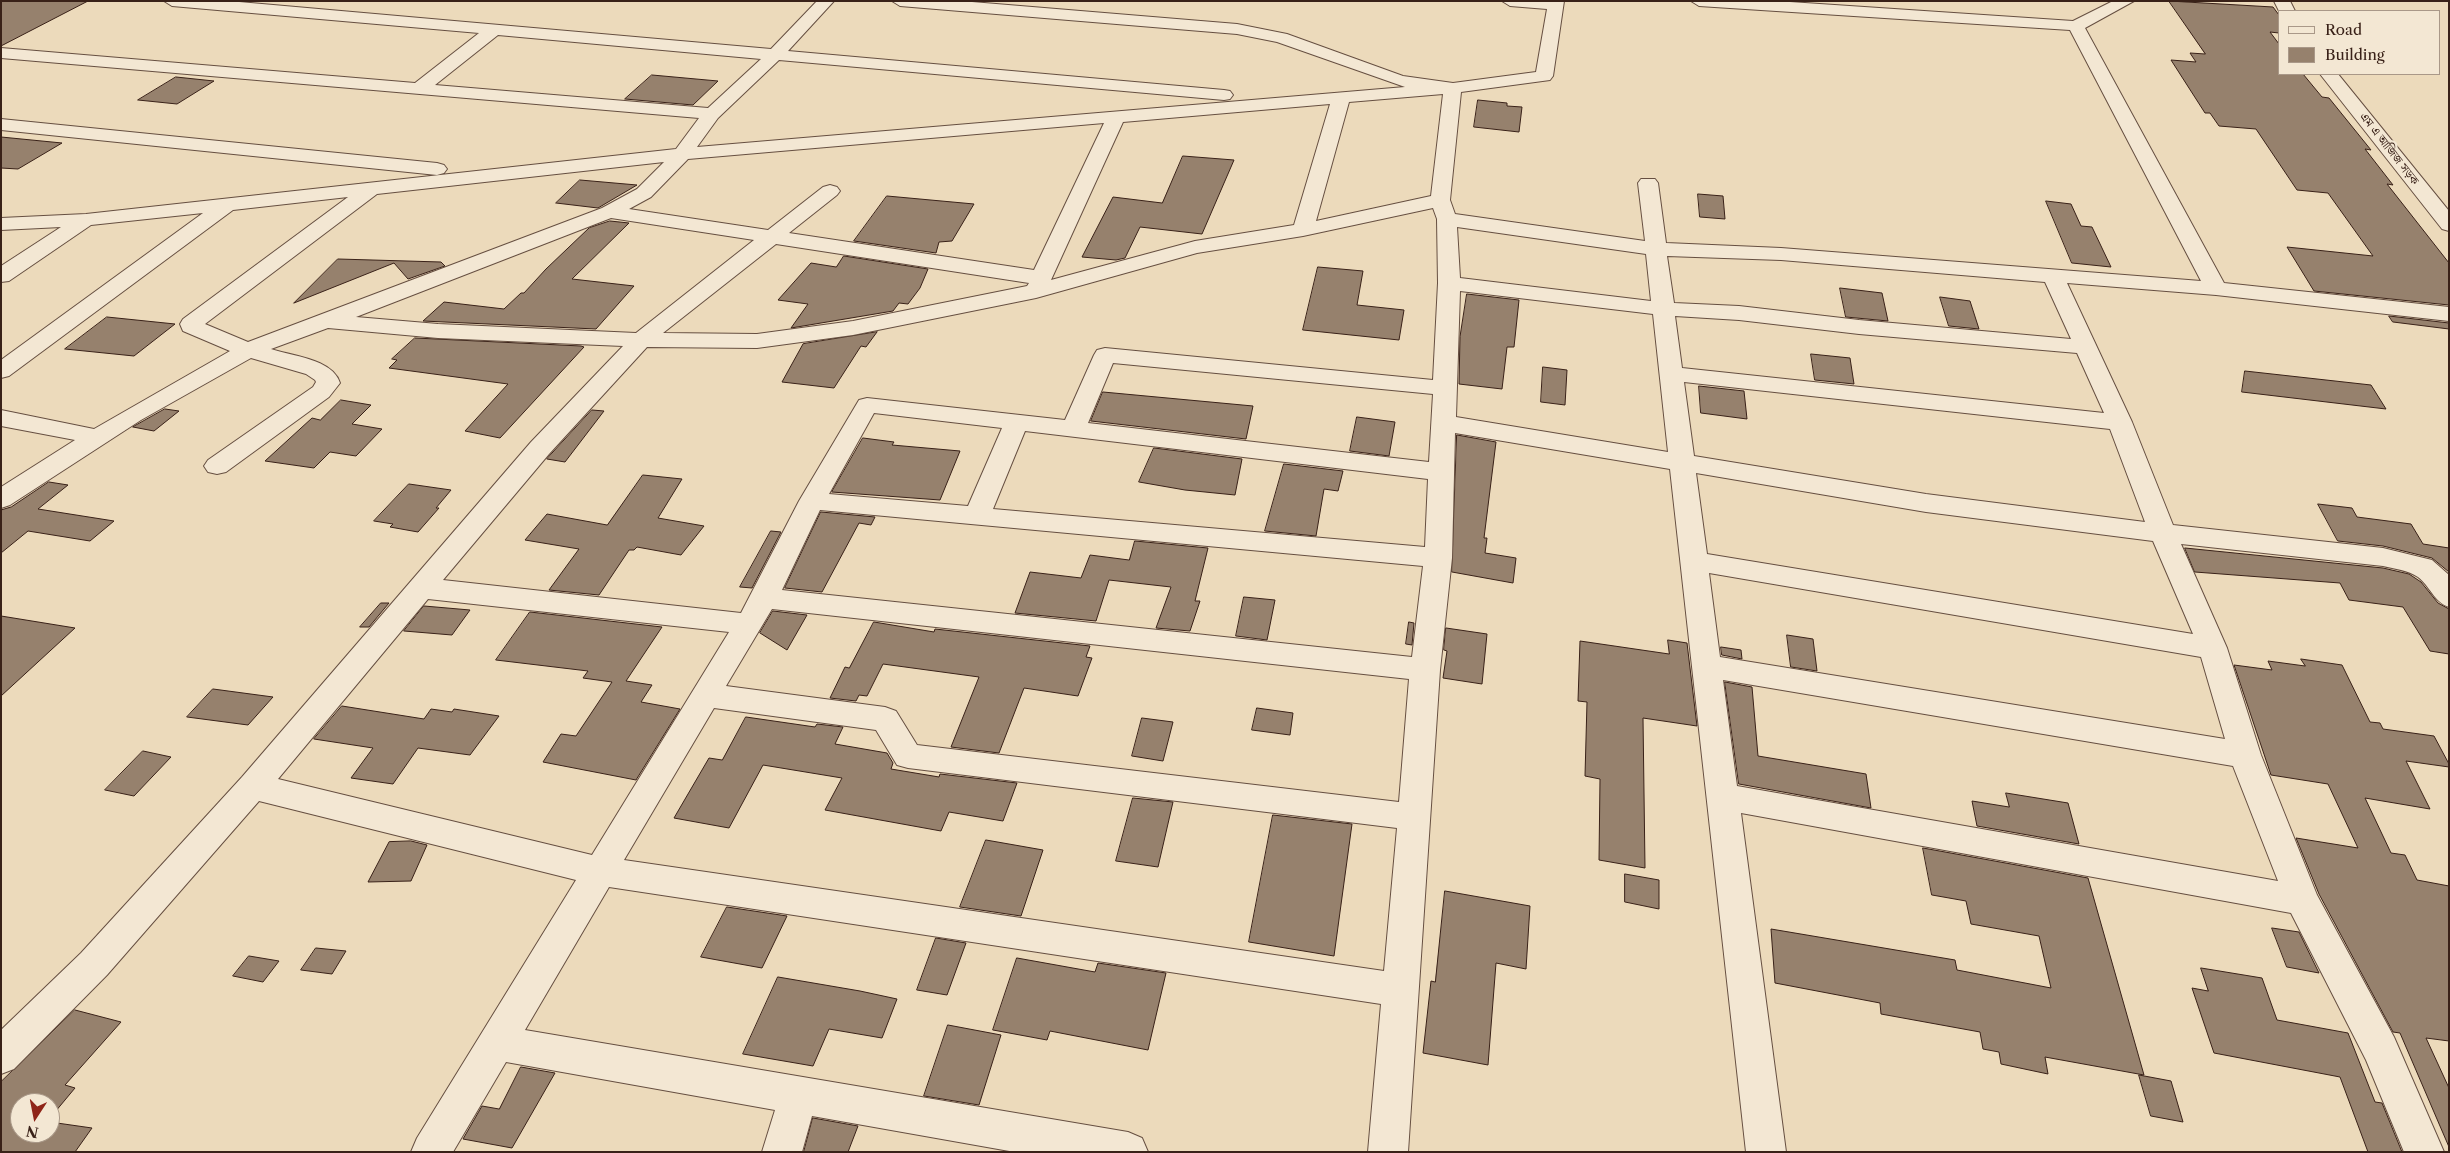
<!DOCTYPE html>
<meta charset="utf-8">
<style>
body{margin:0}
#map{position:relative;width:2450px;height:1153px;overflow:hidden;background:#ecdabb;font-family:"Libre Caslon Text",serif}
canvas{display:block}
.frame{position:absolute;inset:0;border:2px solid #392118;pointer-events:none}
.legend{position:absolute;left:2278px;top:10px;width:162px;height:65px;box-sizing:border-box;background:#f3e7d3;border:1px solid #a99888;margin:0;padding:6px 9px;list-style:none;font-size:15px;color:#392118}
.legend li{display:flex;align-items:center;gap:10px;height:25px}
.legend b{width:25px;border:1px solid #a99888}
.north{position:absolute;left:10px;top:1093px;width:50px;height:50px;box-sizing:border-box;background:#f3e7d3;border:1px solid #a99888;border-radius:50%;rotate:191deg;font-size:14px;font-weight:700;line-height:20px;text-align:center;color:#392118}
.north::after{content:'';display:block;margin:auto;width:18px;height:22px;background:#8f2418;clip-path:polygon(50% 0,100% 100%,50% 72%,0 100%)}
</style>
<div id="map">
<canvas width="2450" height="1153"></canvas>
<div class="frame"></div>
<ul class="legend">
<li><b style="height:6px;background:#f3e7d3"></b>Road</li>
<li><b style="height:14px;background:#96816d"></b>Building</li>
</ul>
<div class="north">N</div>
</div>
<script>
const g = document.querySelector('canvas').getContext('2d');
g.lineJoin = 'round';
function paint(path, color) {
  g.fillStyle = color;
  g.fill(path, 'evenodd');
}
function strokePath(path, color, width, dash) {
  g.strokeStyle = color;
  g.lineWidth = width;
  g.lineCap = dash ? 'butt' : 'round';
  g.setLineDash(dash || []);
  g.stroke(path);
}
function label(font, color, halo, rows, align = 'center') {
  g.font = font + ' "Libre Caslon Text","Noto Serif Bengali",serif';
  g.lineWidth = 4.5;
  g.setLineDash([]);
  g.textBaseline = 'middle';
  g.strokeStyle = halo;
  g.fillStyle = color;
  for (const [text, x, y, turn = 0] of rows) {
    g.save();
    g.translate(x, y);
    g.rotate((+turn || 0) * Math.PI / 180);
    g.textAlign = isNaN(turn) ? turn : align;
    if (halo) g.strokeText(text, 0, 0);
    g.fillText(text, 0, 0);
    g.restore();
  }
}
const building = new Path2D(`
 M 1,1 L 88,1 L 1,46 Z
 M 2169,1 L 2273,7 L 2279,15 L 2279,33 L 2270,32 L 2279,44 L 2279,74 L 2303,74 L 2322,97 L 2329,98 L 2371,150 L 2365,149 L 2393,185 L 2387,184 L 2449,263 L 2449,305 L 2314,291 L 2287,247 L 2373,256 L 2328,193 L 2297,190 L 2256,129 L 2219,126 L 2210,113 L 2205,113 L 2171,60 L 2196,62 L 2190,53 L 2205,54 Z
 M 652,75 L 718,81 L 693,105 L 625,99 Z
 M 176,77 L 214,81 L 177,104 L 138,100 Z
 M 1478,100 L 1507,103 L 1507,106 L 1522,107 L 1519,132 L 1474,127 Z
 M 1,137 L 62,143 L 18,169 L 1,168 Z
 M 1183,156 L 1234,160 L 1202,234 L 1140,227 L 1125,258 L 1116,260 L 1082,257 L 1113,197 L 1162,203 Z
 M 580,180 L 637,185 L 598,208 L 556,203 Z
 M 1698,194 L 1723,196 L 1725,219 L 1700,217 Z
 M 887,196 L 974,204 L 952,241 L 939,242 L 936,253 L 854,241 Z
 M 2046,201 L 2071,204 L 2081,226 L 2092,227 L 2111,267 L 2072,263 Z
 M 610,221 L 629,223 L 572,279 L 634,286 L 596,329 L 423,321 L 444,302 L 504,309 L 521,293 L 524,293 L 546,269 L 589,228 Z
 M 844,256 L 928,269 L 920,288 L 908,304 L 899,303 L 893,311 L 791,328 L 808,304 L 778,300 L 811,263 L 836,267 Z
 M 338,259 L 441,262 L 445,266 L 408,279 L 394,263 L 294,303 Z
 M 1318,267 L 1363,271 L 1357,305 L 1404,310 L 1399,340 L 1303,330 Z
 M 1840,288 L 1882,293 L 1888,321 L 1846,317 Z
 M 1467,294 L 1519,300 L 1514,347 L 1507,347 L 1502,389 L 1459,384 L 1460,337 Z
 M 1940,297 L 1970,301 L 1979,329 L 1949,326 Z
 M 2389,316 L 2449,323 L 2449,329 L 2393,322 Z
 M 107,317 L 175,324 L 134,356 L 65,349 Z
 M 877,332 L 866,347 L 861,346 L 834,388 L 782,382 L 803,344 Z
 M 415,338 L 581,346 L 584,347 L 500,438 L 465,431 L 508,384 L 389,368 L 397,360 L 392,359 Z
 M 1811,354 L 1850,358 L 1854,384 L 1815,380 Z
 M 1543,367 L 1567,370 L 1565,405 L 1541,402 Z
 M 2245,371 L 2371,385 L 2386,409 L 2242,392 Z
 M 1699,386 L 1744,391 L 1747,419 L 1701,413 Z
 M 1103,392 L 1253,406 L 1246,439 L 1091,421 Z
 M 341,400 L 371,405 L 352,424 L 382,429 L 356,456 L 330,452 L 314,468 L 265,461 L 312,418 L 320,420 Z
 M 165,409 L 179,411 L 154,431 L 133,427 Z
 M 592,410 L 604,411 L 565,462 L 547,459 Z
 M 1357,417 L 1395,422 L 1389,456 L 1350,451 Z
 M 1457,435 L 1496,442 L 1484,538 L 1487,538 L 1485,553 L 1516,558 L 1513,583 L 1452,572 Z
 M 863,438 L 894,442 L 892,445 L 960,451 L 940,500 L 832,492 Z
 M 1154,448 L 1242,459 L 1235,495 L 1185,490 L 1139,482 Z
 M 1284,464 L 1343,471 L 1338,491 L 1324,489 L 1316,536 L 1265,531 Z
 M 643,475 L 682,479 L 658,518 L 704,526 L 681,555 L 637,547 L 634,550 L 629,550 L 599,595 L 549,590 L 579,549 L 525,540 L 547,514 L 607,525 Z
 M 49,482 L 68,485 L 38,509 L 114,521 L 90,541 L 28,531 L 1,553 L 1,510 L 11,507 Z
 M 409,484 L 451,490 L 436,508 L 439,508 L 418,532 L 390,527 L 393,524 L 374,521 Z
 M 2318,504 L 2352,508 L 2357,517 L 2411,524 L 2423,544 L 2449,548 L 2449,572 L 2432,558 L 2383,546 L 2338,541 Z
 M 821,512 L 875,517 L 871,525 L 859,523 L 822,592 L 785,588 Z
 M 771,531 L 781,532 L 752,588 L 740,587 Z
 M 1135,541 L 1208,548 L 1195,601 L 1200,601 L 1190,631 L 1156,628 L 1171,587 L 1109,580 L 1096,621 L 1015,613 L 1030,572 L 1081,578 L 1090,555 L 1129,560 Z
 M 2185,548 L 2383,568 L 2409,574 L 2421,582 L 2438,603 L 2449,609 L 2449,654 L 2430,651 L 2403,607 L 2349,600 L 2340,583 L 2195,572 Z
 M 1244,597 L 1275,600 L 1267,640 L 1236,636 Z
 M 381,603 L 389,603 L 369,627 L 360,627 Z
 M 424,606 L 470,610 L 452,635 L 404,631 Z
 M 773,611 L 807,615 L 787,650 L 760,633 Z
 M 530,612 L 662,627 L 626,681 L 652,685 L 641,702 L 680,709 L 636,780 L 543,762 L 561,734 L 576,736 L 612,682 L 583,678 L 588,671 L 496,660 Z
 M 1,616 L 75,628 L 1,696 Z
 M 874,622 L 934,632 L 935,629 L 1090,646 L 1086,657 L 1092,658 L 1078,696 L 1024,688 L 999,753 L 951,747 L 979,677 L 883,664 L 867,696 L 859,695 L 856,701 L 830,698 L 845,667 L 849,668 Z
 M 1409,622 L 1414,623 L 1412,645 L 1406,644 Z
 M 1446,628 L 1487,634 L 1482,684 L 1443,678 L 1447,651 L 1444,650 Z
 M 1787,635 L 1813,639 L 1817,671 L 1791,667 Z
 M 1668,640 L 1687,643 L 1697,726 L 1643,718 L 1645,868 L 1599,860 L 1600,779 L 1585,776 L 1587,702 L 1578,701 L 1580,641 L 1669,654 Z
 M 1721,647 L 1741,650 L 1742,659 L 1722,655 Z
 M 2301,659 L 2342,665 L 2370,722 L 2380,723 L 2383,729 L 2434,736 L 2449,764 L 2449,767 L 2406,761 L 2430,809 L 2365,798 L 2391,853 L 2405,855 L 2417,880 L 2449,886 L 2449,1041 L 2426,1038 L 2449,1088 L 2449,1147 L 2400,1033 L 2393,1032 L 2319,894 L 2296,838 L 2358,848 L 2328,784 L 2271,775 L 2234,665 L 2272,670 L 2268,661 L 2305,666 Z
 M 1725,682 L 1752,687 L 1758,756 L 1866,774 L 1871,808 L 1739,784 Z
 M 213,689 L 273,697 L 248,725 L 187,717 Z
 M 342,706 L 424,719 L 431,709 L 452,712 L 454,709 L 499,716 L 470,755 L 418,748 L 393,784 L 351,778 L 373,748 L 314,739 Z
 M 1257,708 L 1293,713 L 1290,735 L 1252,730 Z
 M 746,717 L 815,727 L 817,724 L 843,727 L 835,744 L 887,753 L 893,763 L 891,769 L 939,777 L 940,774 L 1017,783 L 1003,821 L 949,812 L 941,831 L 825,810 L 842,778 L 763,765 L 729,828 L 674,818 L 709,758 L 722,760 Z
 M 1142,718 L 1173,722 L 1163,761 L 1132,756 Z
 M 143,751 L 171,757 L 134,796 L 105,790 Z
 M 2006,793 L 2068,803 L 2079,844 L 1977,826 L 1972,801 L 2009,807 Z
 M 1133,798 L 1173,802 L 1158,867 L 1116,861 Z
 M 1273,815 L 1352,824 L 1334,956 L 1249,942 Z
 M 986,840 L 1043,850 L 1021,916 L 960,907 Z
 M 411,841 L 427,845 L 411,881 L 368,882 L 389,842 Z
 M 1923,848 L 2088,878 L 2144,1075 L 2045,1057 L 2048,1074 L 2001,1064 L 1999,1052 L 1983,1049 L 1980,1032 L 1881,1014 L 1880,1003 L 1775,983 L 1771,929 L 1955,960 L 1957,970 L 2051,988 L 2039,936 L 1971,924 L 1966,901 L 1932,895 Z
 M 1625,874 L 1659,880 L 1659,909 L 1625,902 Z
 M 1445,891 L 1530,906 L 1526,969 L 1496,963 L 1488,1065 L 1423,1053 L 1431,981 L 1435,982 Z
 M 727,907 L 787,916 L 762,968 L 701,957 Z
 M 2272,928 L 2299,932 L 2319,973 L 2287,967 Z
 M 936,938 L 966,943 L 947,995 L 917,990 Z
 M 316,948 L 346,951 L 332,974 L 301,970 Z
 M 249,956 L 279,961 L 263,982 L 233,976 Z
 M 1017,958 L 1095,972 L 1098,963 L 1166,973 L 1148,1050 L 1050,1031 L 1047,1040 L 993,1030 Z
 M 2201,968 L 2262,978 L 2277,1020 L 2348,1033 L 2375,1102 L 2382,1103 L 2402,1152 L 2368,1152 L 2340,1077 L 2214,1053 L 2192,988 L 2208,991 Z
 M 778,977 L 860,991 L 897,999 L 882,1038 L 829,1029 L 813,1066 L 743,1054 Z
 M 75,1010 L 121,1022 L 65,1085 L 75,1088 L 50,1118 L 50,1103 L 20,1103 L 20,1133 L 50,1133 L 50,1122 L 92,1128 L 75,1152 L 1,1152 L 1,1082 Z
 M 948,1025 L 1001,1035 L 979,1105 L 924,1096 Z
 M 521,1067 L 555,1073 L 512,1148 L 463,1139 L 482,1106 L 499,1109 Z
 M 2139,1075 L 2171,1081 L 2183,1122 L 2151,1116 Z
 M 813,1118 L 858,1126 L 848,1152 L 804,1152 Z`);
const minor = new Path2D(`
 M 164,1 L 228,1 L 771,49 L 817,1 L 834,1 L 788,51 L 1224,90 L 1230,91 L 1233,95 L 1230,99 L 1224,100 L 779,60 L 718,118 L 697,147 L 1405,87 L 1277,42 L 1237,34 L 900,6 L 892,1 L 960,1 L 1237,24 L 1287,34 L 1403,76 L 1453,83 L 1536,72 L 1547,9 L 1510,6 L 1502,1 L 1564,1 L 1553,76 L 1550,80 L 1461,92 L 1450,200 L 1455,214 L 1645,241 L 1638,183 L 1641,179 L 1655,179 L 1658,183 L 1666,243 L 1781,248 L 2201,281 L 2070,30 L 1699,6 L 1691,1 L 1775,1 L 2073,21 L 2113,1 L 2134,1 L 2085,28 L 2224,283 L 2449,307 L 2449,321 L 2216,295 L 2067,283 L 2132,422 L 2173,525 L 2383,548 L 2432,560 L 2449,575 L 2449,607 C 2434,602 2430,586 2418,577 C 2408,570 2395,569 2383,566 L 2181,544 L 2227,648 L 2261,755 L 2317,895 L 2394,1037 L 2444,1152 L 2404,1152 L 2366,1060 L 2291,913 L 1741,813 L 1786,1152 L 1746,1152 L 1670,469 L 1455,433 L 1452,558 L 1440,670 L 1408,1152 L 1368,1152 L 1381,1004 L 609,887 L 525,1030 L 1128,1132 L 1142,1138 L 1148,1152 L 1015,1152 L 812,1116 L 802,1152 L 762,1152 L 775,1110 L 506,1062 L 453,1152 L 411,1152 L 417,1138 L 576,880 L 259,801 L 107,975 L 14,1069 L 1,1074 L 1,1030 L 81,953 L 242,777 L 531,442 L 623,346 L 438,338 L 328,328 L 271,349 C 292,356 333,359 340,383 L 329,397 L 226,472 L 217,474 L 208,472 L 204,466 L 208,460 L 313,387 L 316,382 L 315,380 L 306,374 L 251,358 L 141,420 L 10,505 L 1,508 L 1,487 L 75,440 L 1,426 L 1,410 L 94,429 L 230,351 L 183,331 L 180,324 L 183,319 L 348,197 L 233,210 L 9,376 L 1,378 L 1,360 L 203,213 L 91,225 L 9,281 L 1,282 L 1,266 L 61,227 L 1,230 L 1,218 L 86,214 L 676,149 L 699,118 L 1,58 L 1,48 L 415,83 L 479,33 L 172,6 ZM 498,35 L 761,59 L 708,108 L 435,85 ZM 1443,94 L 1431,196 L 1316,221 L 1349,102 ZM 1330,104 L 1294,225 L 1195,241 L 1051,280 L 1123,122 ZM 1104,123 L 1034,270 L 789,233 L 837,195 L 840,191 L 837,187 L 830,185 L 823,187 L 768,230 L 629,209 L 651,197 L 688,159 ZM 664,162 L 637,189 L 602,208 L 248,342 L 205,324 L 377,194 ZM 1433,208 L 1437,219 L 1438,283 L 1433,380 L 1105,348 L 1097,350 L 1094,355 L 1065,420 L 867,398 L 859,400 L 799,501 L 741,613 L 443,580 L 549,454 L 647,347 L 757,348 L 853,335 L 1036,298 L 1197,253 L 1303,236 ZM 611,218 L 754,240 L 636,333 L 438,324 L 356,317 ZM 1457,227 L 1646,254 L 1651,301 L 1460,278 ZM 776,244 L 1029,283 L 1027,286 L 853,321 L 757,334 L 663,333 ZM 1667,256 L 1781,260 L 2045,282 L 2071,339 L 1859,320 L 1739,306 L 1674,303 ZM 1460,291 L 1653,314 L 1668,452 L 1456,417 ZM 1675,316 L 1739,320 L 1859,334 L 2077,353 L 2104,413 L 1682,368 ZM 1113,363 L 1433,394 L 1429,462 L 1088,423 ZM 1684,382 L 2110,429 L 2145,522 L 1926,494 L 1694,456 ZM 874,413 L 1002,428 L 968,506 L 829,494 ZM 1025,431 L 1428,479 L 1425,547 L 993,509 ZM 1696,473 L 1926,512 L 2153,541 L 2193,634 L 1707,554 ZM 820,510 L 1423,566 L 1412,657 L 782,590 ZM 1709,573 L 2201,657 L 2225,739 L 1720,657 ZM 428,599 L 729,632 L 592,855 L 278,779 ZM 772,609 L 1409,679 L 1399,802 L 917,745 L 896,711 L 885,707 L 726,686 ZM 1723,680 L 2233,766 L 2278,881 L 1737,786 ZM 714,708 L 876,730 L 897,765 L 908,768 L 1397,828 L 1384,971 L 624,860 Z
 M 2274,1 L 2290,1 L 2295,11 L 2279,11 Z
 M 2320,74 L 2338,74 L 2449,211 L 2449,231 L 2442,229 Z
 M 1,119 L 437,163 L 444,165 L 447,169 L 444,173 L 437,175 L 1,130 Z`);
const farStreetnames = [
 ["এম এ আজিজ সড়ক",2389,149,52]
];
paint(building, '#96816d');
strokePath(building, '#392118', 1);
strokePath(minor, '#664f41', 2);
paint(minor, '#f3e7d3');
label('12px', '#392118', '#f3e7d3', farStreetnames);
</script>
